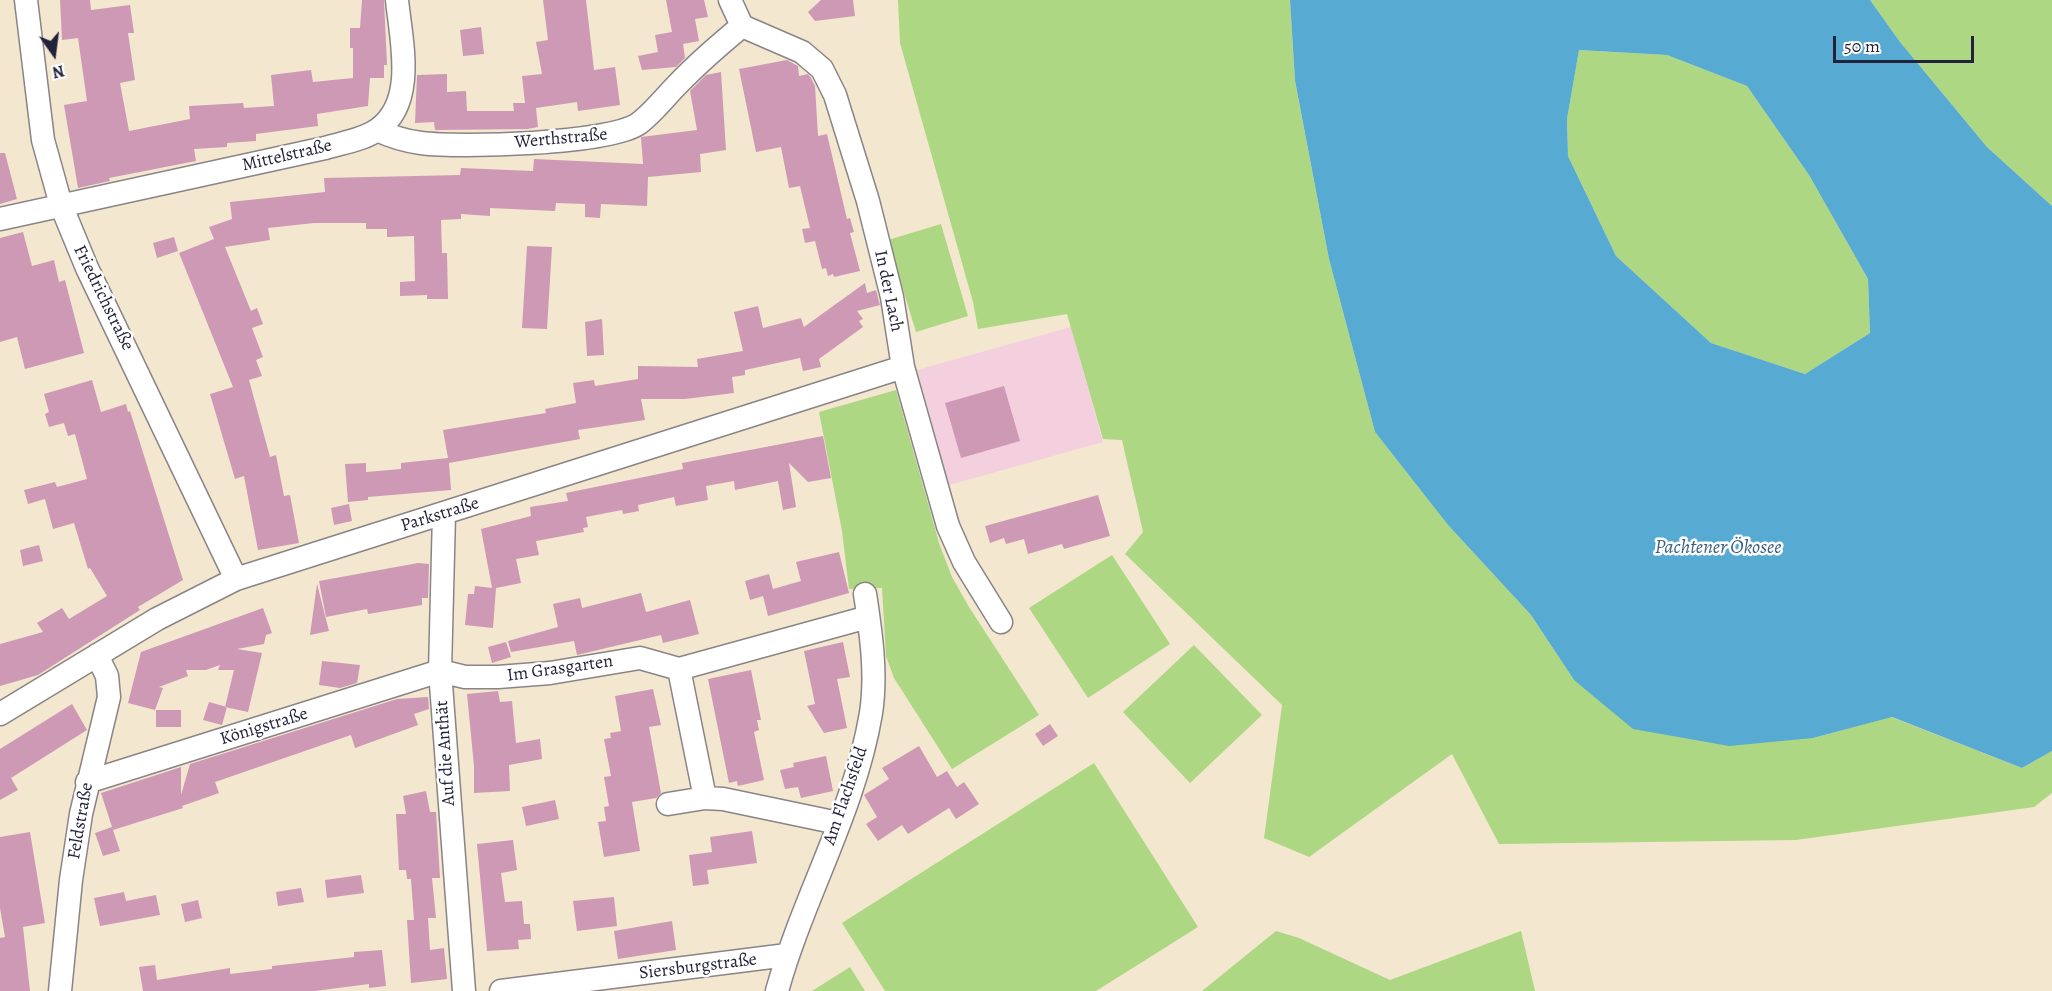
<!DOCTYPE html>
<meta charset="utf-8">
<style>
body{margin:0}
#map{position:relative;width:2052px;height:991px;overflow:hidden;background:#f3e7d0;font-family:Alegreya,serif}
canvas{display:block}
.north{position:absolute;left:24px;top:24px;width:60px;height:60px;-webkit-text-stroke:4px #fff;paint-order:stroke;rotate:166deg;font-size:16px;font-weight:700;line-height:24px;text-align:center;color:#22223b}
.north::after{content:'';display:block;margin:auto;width:21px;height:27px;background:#22223b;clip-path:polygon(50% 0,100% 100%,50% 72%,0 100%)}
.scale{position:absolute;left:1833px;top:36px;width:141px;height:27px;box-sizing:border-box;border:3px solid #22223b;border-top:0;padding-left:8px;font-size:18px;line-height:21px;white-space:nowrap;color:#22223b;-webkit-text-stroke:4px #fff;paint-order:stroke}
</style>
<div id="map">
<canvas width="2052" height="991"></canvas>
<div class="north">N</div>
<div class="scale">50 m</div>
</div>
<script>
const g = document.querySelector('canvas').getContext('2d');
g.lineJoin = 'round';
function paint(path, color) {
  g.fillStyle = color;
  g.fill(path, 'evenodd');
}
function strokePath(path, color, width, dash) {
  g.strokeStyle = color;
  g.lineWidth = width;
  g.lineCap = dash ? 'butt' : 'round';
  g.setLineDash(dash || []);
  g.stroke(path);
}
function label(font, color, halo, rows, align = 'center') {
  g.font = font + ' Alegreya,serif';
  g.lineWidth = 5;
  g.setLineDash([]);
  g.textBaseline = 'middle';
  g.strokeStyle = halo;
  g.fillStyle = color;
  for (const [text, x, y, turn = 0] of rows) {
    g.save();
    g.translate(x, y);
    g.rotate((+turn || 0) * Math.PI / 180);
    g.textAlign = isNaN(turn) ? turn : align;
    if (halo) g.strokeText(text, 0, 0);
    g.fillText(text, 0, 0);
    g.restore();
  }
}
const built = new Path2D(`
 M 1071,327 L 1103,442 L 949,485 L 917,370 Z`);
const green = new Path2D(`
 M 898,0 L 1290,0 L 1295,82 L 1329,259 L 1375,432 L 1448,525 L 1531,615 L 1574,680 L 1813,738 L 1891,717 L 2022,768 L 2052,751 L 2052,793 L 2034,807 L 1796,840 L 1499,844 L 1452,754 L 1309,857 L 1264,838 L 1282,705 L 1125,554 L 1143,532 L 1122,440 L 1103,439 L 1067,314 L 978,329 L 973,302 L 900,43 Z
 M 1870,0 L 2052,0 L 2052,206 L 1987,147 L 1900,42 Z
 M 1579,50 L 1667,55 L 1747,86 L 1809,175 L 1868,279 L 1870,333 L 1805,374 L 1711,343 L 1616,256 L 1568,156 L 1567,119 Z
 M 941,224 L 968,316 L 916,332 L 888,240 Z
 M 896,390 L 940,546 L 952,577 L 969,607 L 1039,715 L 952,769 L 894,678 L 886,656 L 882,588 L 849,589 L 842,531 L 819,412 Z
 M 1112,555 L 1170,644 L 1088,698 L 1029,608 Z
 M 1194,645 L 1262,715 L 1190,783 L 1123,712 Z
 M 1094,763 L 1198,927 L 1096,991 L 885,991 L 842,923 Z
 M 1276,931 L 1299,938 L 1390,980 L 1521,931 L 1535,991 L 1202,991 Z
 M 850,967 L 865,991 L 812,991 Z`);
const water = new Path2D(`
 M 1290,0 L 1870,0 L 1900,42 L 1987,147 L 2052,206 L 2052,751 L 2022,768 L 1892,717 L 1813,738 L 1729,746 L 1633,729 L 1574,680 L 1531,615 L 1448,525 L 1375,432 L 1329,259 L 1295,81 ZM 1579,50 L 1667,55 L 1747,86 L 1809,175 L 1868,279 L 1870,333 L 1805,374 L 1711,343 L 1616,256 L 1568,156 L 1567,119 Z`);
const building = new Path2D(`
 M 60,0 L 90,0 L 91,10 L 130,5 L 134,33 L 128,33 L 135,80 L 120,83 L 129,131 L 190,119 L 189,106 L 243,103 L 244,108 L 274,106 L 271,75 L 311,70 L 313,82 L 353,78 L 353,48 L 350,48 L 350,28 L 360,28 L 362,0 L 384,0 L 387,65 L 384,65 L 384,78 L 370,78 L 368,106 L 317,114 L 318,126 L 256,134 L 256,141 L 227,143 L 227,147 L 194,149 L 196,161 L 109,178 L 110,181 L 78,188 L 64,105 L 87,101 L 78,38 L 62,40 Z
 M 543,0 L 586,0 L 594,70 L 615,67 L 620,105 L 578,111 L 577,102 L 536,108 L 538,127 L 528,129 L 435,130 L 434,122 L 415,123 L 417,75 L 447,74 L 447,92 L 466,91 L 467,111 L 514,111 L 513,103 L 525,103 L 522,76 L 542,74 L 536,42 L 548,40 Z
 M 666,0 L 704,0 L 708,17 L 695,19 L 699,41 L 683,44 L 685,58 L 676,67 L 642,70 L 638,56 L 658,52 L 655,35 L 672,32 Z
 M 821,0 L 853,0 L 855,16 L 815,21 L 808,12 Z
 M 481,27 L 484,54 L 463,56 L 460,30 Z
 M 787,60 L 798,66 L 799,76 L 808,74 L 811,78 L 815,86 L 818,136 L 827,134 L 847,219 L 850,218 L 854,232 L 850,233 L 860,271 L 834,277 L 833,274 L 828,276 L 826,268 L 822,269 L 815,241 L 805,243 L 802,229 L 810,228 L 800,186 L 789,188 L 781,147 L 756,152 L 739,69 Z
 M 721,72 L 726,150 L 700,154 L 701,172 L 648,177 L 647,206 L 601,204 L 600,218 L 585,217 L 585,204 L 556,203 L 555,211 L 490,208 L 490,216 L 461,214 L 461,219 L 441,220 L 442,253 L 447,253 L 448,299 L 427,299 L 427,295 L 400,296 L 400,282 L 415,281 L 414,236 L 387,237 L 387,229 L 366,229 L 366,223 L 314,223 L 268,228 L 270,240 L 225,247 L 251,311 L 257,308 L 263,324 L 252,328 L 263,357 L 256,360 L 262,376 L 249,380 L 270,457 L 276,455 L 284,496 L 290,495 L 299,543 L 258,550 L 244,476 L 235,479 L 210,394 L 233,387 L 179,253 L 214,239 L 209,227 L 232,219 L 230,202 L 325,192 L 324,178 L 460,175 L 461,168 L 533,171 L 534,159 L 643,164 L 641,137 L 697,130 L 690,91 L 706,75 Z
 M 0,153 L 5,153 L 17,199 L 0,204 Z
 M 23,232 L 32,266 L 54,260 L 59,282 L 65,280 L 84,353 L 25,369 L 17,337 L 0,342 L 0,238 Z
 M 174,237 L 178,251 L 157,258 L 153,243 Z
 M 527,246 L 552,247 L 547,329 L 522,328 Z
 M 865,283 L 867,293 L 876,290 L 880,305 L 857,311 L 863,319 L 859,321 L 863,327 L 819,359 L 821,367 L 803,371 L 800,358 L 745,370 L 745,375 L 732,377 L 734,393 L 685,399 L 641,399 L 645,420 L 578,430 L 580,439 L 449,463 L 451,490 L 368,497 L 368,500 L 348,502 L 345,464 L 366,463 L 366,472 L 401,469 L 401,463 L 448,458 L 443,430 L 546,413 L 545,409 L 576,403 L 573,383 L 594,380 L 595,386 L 638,379 L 638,366 L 698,367 L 697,359 L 743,351 L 734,312 L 758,306 L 763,328 L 801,318 L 804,327 Z
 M 602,319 L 604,355 L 587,356 L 585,322 Z
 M 92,380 L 101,412 L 126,404 L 128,412 L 130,411 L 183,580 L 138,607 L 140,610 L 38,675 L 0,686 L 0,644 L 43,632 L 37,623 L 62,608 L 69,619 L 107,596 L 90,568 L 88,569 L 74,523 L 53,529 L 45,499 L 28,504 L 24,490 L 55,482 L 57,487 L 87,479 L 75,434 L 68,436 L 64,423 L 49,427 L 45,414 L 49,412 L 44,394 Z
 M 1004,386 L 1020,441 L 961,458 L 945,403 Z
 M 823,436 L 831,478 L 808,482 L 789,463 L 796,507 L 783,510 L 778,481 L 735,490 L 734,481 L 706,486 L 708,500 L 676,506 L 674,497 L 638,505 L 639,511 L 623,514 L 622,510 L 586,517 L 588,527 L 583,528 L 584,532 L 536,541 L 539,555 L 516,559 L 521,583 L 496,588 L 493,628 L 465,625 L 468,594 L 474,594 L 475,586 L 492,588 L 481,529 L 531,516 L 530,507 L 568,501 L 566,493 L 683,469 L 682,463 Z
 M 1098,495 L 1110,536 L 1064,549 L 1062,544 L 1028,554 L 1024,539 L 1006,544 L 1004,538 L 990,543 L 985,526 Z
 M 349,504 L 352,521 L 334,525 L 331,508 Z
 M 39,545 L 43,561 L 23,566 L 20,550 Z
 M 839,552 L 849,593 L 768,616 L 763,596 L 750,600 L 745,581 L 769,574 L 773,589 L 801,581 L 796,562 Z
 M 418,563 L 429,564 L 428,598 L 422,598 L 422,605 L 368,614 L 367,609 L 326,617 L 319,581 Z
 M 317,584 L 329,631 L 310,635 Z
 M 641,593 L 646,612 L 690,600 L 699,634 L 663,643 L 661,635 L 577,655 L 574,641 L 511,652 L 508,641 L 558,627 L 553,604 L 580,598 L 582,608 Z
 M 263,608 L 272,633 L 266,635 L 264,644 L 237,649 L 262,653 L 248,712 L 225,707 L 234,670 L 218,670 L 220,665 L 206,670 L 186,670 L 188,676 L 159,687 L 163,688 L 155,710 L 128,703 L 141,652 Z
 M 506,642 L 511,657 L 492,663 L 488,647 Z
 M 843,642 L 850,677 L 837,679 L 847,728 L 824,733 L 807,706 L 815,704 L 804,651 Z
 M 322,661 L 360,665 L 357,683 L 340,688 L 319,685 Z
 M 751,670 L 761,720 L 757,720 L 759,730 L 754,732 L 764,780 L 738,786 L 737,781 L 729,783 L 708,679 Z
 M 653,689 L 661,725 L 649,727 L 661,793 L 656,798 L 632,802 L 640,851 L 604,857 L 598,822 L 606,821 L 604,807 L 609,806 L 604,777 L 611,776 L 604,739 L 611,738 L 610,733 L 621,731 L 615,696 Z
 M 498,691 L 500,702 L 512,701 L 516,743 L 540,739 L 542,759 L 509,765 L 510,791 L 474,793 L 474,766 L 467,694 Z
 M 428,697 L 429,709 L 414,714 L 418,725 L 355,748 L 351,735 L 215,782 L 219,793 L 182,806 L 183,808 L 113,830 L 120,851 L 103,856 L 95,833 L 112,827 L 101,793 L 181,767 L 181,795 L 190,764 L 397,699 Z
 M 209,702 L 227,707 L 222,725 L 203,720 Z
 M 72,704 L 87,730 L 11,778 L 18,790 L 0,800 L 0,749 Z
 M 156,710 L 181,710 L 181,727 L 156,727 Z
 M 1050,724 L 1058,736 L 1043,746 L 1035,734 Z
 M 919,746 L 937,777 L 947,771 L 957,787 L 964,782 L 979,804 L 956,819 L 949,808 L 908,834 L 902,825 L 878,841 L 866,824 L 877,817 L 864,795 L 889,779 L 882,768 Z
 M 826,756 L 833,791 L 801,798 L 798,787 L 785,789 L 780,770 L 794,767 L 793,763 Z
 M 426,791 L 430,812 L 436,812 L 440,878 L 432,878 L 436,918 L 428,918 L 430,950 L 444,948 L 447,979 L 411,983 L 407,920 L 414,920 L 411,879 L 407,879 L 406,870 L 399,870 L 396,814 L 406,814 L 403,796 Z
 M 555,800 L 559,819 L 526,826 L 522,807 Z
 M 752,831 L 757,863 L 707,870 L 709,884 L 693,886 L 689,855 L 712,852 L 710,837 Z
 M 30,832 L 45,923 L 23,927 L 30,991 L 0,991 L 0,938 L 5,937 L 0,908 L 0,837 Z
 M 513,840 L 517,870 L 501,873 L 505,902 L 522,901 L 524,924 L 530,924 L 531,939 L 518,940 L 519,949 L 487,951 L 477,844 Z
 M 361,875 L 364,893 L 327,898 L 325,880 Z
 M 301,888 L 304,902 L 278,906 L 276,892 Z
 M 124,892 L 126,901 L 156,895 L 160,915 L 100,926 L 94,898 Z
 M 614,897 L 617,926 L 577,931 L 573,901 Z
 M 198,900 L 202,918 L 185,922 L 181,904 Z
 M 672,921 L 676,950 L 618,959 L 614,931 Z
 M 382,950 L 386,986 L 369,988 L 369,984 L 315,991 L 143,991 L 139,967 L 155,965 L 157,980 L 230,968 L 230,974 L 272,969 L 272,966 L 354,957 L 354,952 Z`);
const minor = new Path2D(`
 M 26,0 L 43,140 L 61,205 L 87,268 L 236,579
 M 730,0 L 742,26 L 802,52 L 822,69 L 835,95 L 868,201 L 892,297 L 903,367 L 948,526 L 964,562 L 1001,622
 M 377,130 C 392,137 405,141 421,143 C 461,148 607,144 638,124 C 652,114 665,97 677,85 C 697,64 719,45 742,26
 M 0,219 L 325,148 C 341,143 363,140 377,130 C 417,103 401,40 397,0
 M 444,514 L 440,671 L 464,991
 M 679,669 L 705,798
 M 0,714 L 157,619 L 236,579 L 903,367
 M 87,782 L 440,671 L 465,677 L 498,677 L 550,673 L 640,658 L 679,669 L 868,617
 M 668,804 L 705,798 L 723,799 L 838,823
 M 60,991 L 71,880 L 81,814 L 109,697 L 107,676 L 97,655
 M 501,991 L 787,955
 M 777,991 C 803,897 855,810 871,713 C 877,674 871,633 865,594`);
const streetNames = [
 ["Werthstraße",561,139,-5],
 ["Mittelstraße",287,156,-13],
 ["In der Lach",888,291,78],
 ["Friedrichstraße",103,298,64],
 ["Parkstraße",440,515,-17],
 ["Im Grasgarten",560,669,-8],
 ["Königstraße",264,727,-17],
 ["Auf die Anthät",446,753,-94],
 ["Am Flachsfeld",846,796,-71],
 ["Feldstraße",81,821,-80],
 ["Siersburgstraße",698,967,-7]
];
const waterNames = [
 ["Pachtener Ökosee",1718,548]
];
paint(built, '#f4cfde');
paint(green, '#add782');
paint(water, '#57aad2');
paint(building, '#ce99b5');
strokePath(minor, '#8a8486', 25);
strokePath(minor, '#fff', 22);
label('18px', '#22223b', '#fff', streetNames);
label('italic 20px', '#3a5f7f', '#fff', waterNames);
</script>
